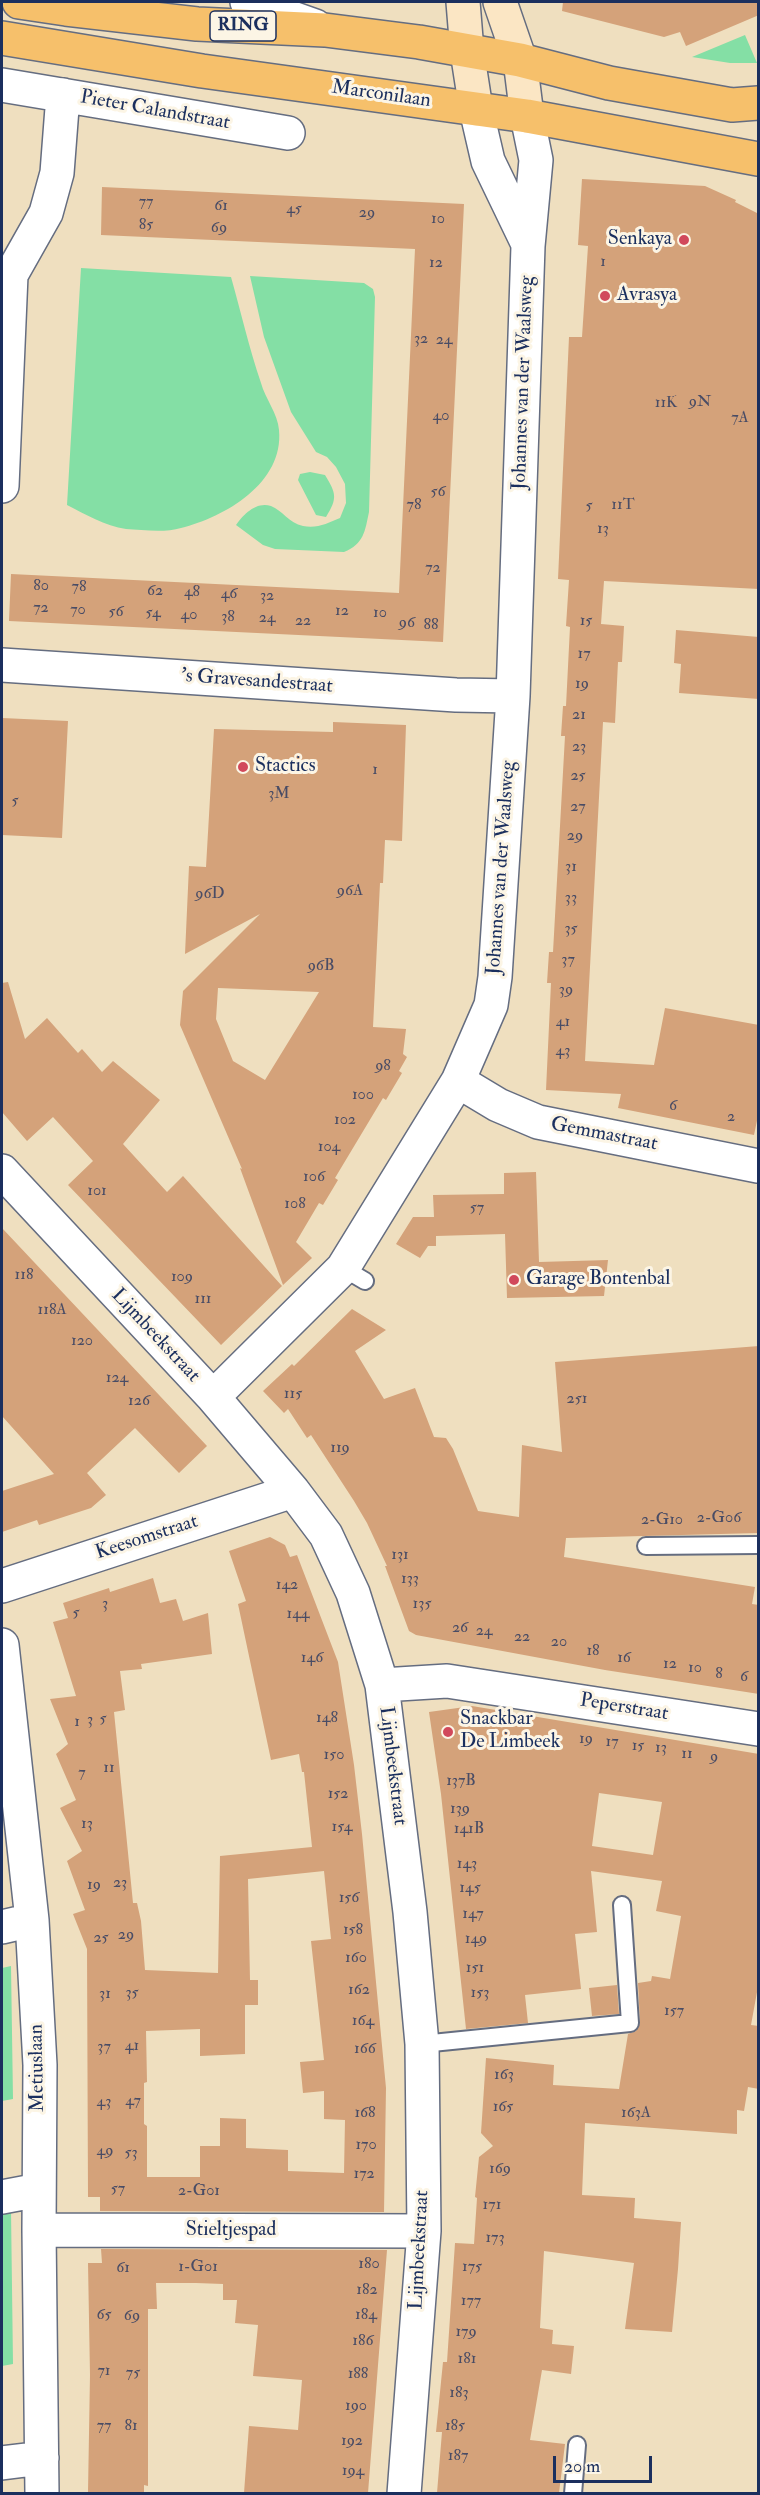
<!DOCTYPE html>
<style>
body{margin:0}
#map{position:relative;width:760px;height:2495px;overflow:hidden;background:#efdfbf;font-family:"IM FELL Double Pica",serif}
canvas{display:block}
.frame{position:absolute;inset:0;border:3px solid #1b2f5e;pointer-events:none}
.scale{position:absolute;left:553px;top:2456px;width:99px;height:27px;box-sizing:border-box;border:3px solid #1b2f5e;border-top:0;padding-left:8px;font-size:18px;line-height:21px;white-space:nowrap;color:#1b2f5e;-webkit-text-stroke:4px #fcf5e5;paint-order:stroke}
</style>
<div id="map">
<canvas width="760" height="2495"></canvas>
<div class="frame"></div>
<div class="scale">20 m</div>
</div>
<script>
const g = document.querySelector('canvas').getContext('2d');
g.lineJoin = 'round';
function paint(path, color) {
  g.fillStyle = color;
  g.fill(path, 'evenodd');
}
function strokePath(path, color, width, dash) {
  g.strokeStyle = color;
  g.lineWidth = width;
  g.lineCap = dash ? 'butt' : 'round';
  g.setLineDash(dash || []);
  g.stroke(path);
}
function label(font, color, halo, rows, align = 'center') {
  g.font = font + ' "IM FELL Double Pica",serif';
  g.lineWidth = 6;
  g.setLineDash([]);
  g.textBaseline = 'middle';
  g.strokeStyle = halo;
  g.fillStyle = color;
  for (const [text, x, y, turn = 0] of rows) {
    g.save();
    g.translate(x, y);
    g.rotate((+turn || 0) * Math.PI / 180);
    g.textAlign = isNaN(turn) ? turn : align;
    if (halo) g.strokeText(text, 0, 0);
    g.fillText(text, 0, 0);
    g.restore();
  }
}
const green = new Path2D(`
 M 745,35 L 757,63 L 730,63 L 692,57 Z
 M 81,268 L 231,277 C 241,312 249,348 261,383 C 265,398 278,414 279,430 C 284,483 225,517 181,528 C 165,533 142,530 126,529 C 105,526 85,514 67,505 Z
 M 250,276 L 364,283 L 373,289 L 375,297 L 369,512 C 365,531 364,544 344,552 L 275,549 L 263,545 L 236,525 C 243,515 256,501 271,506 C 282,510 289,523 303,526 C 317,529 328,523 340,518 L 346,503 L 345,484 L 336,467 L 327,457 L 316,452 L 291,412 L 264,337 Z
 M 310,472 L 325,475 C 336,493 338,498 326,517 L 316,515 L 298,480 L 300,474 Z
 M 11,1966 L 13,2099 L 2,2101 L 2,1968 Z
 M 11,2210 L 13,2364 L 2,2366 L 2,2212 Z`);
const building = new Path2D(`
 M 563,2 L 759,2 L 759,15 L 686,46 L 680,32 L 664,37 L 562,11 Z
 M 582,179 L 705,186 L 736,200 L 735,202 L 759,214 L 759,589 L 604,581 L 601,624 L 624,626 L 622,662 L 618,662 L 615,723 L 603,722 L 585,1061 L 654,1065 L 665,1008 L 759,1025 L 759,1111 L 754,1135 L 618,1108 L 621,1094 L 546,1090 L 551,983 L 547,983 L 549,952 L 553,952 L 565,736 L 561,736 L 563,706 L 566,706 L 570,627 L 566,626 L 569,580 L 558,579 L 569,337 L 582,337 L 588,246 L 578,245 Z
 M 102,187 L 464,204 L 443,642 L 9,621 L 11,574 L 399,593 L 415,249 L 101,235 Z
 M 676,630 L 759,637 L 759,699 L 679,693 L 681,664 L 674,663 Z
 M 2,718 L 68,721 L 62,838 L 2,835 Z
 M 333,722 L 406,725 L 402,841 L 385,840 L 383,883 L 380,883 L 373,1027 L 406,1029 L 403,1054 L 407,1057 L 399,1071 L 402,1073 L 386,1100 L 383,1098 L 335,1178 L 338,1180 L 323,1205 L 319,1203 L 296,1242 L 312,1258 L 283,1285 L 240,1168 L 242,1169 L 180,1025 L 183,991 L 260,914 L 185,954 L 189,866 L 206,867 L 214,729 L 333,732 ZM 218,988 L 319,992 L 265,1080 L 233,1061 L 216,1019 Z
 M 8,982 L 25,1039 L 47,1018 L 78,1053 L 82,1049 L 102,1072 L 113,1061 L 160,1100 L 123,1144 L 167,1192 L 183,1176 L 282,1286 L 221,1345 L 68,1185 L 93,1161 L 53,1117 L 27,1141 L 2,1112 L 2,983 Z
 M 536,1172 L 539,1262 L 608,1260 L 604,1296 L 507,1298 L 505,1234 L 436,1236 L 436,1246 L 428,1246 L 420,1258 L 396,1244 L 413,1217 L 434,1217 L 433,1195 L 504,1194 L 504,1173 Z
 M 2,1228 L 207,1446 L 179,1473 L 135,1428 L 87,1473 L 106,1495 L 91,1508 L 39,1525 L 37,1520 L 2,1532 L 2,1491 L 54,1474 L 2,1416 Z
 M 352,1309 L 386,1330 L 355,1351 L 384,1399 L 415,1388 L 434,1437 L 446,1438 L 453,1449 L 478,1511 L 519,1517 L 522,1445 L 562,1452 L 555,1362 L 759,1346 L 759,1533 L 566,1538 L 564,1557 L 755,1587 L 752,1604 L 759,1605 L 759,1694 L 605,1670 L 416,1635 L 409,1631 L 385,1566 L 387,1566 L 367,1523 L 354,1501 L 311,1435 L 307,1438 L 288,1409 L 284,1413 L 263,1391 L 292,1364 L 294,1366 Z
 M 270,1537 L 285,1545 L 290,1557 L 297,1555 L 338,1662 L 354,1765 L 362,1834 L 386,2088 L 384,2212 L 100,2211 L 100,2197 L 88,2197 L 87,1949 L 73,1914 L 85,1910 L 67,1861 L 82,1851 L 60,1808 L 76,1800 L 56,1754 L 68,1744 L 50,1699 L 76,1696 L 53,1622 L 68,1618 L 63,1603 L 109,1588 L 110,1592 L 153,1578 L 160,1603 L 176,1599 L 183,1621 L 208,1613 L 212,1654 L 141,1664 L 142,1669 L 120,1671 L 125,1710 L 114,1712 L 133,1903 L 137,1903 L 141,1921 L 145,1970 L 218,1973 L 220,1856 L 312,1847 L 304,1772 L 302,1772 L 299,1754 L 271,1760 L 238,1604 L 246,1601 L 229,1551 ZM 324,1871 L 331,1939 L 311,1941 L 324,2060 L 300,2062 L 303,2093 L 324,2091 L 324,2119 L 345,2120 L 344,2173 L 288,2171 L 288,2150 L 246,2148 L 246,2119 L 220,2118 L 220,2146 L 200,2146 L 200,2177 L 147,2177 L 147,2126 L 144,2124 L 144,2083 L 147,2082 L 146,2031 L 200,2029 L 200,2056 L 245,2054 L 245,2005 L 258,2005 L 258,1980 L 250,1980 L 248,1879 Z
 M 472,1706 L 759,1754 L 759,1981 L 751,2025 L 759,2026 L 759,2089 L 748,2087 L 744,2111 L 737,2110 L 737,2134 L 585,2123 L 582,2195 L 635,2198 L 634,2218 L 681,2222 L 678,2269 L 672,2332 L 625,2329 L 634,2263 L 544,2251 L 540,2328 L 553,2330 L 552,2344 L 574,2346 L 571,2374 L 542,2370 L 530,2440 L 565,2444 L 559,2493 L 437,2493 L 442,2432 L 436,2432 L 443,2362 L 447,2362 L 455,2243 L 474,2244 L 477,2198 L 475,2197 L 479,2157 L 493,2146 L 481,2133 L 486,2058 L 554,2065 L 553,2085 L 619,2089 L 628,2034 L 636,2031 L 640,2023 L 638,1983 L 651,1981 L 652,1976 L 670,1979 L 681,1916 L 656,1911 L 662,1881 L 591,1871 L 597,1932 L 575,1934 L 581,1989 L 525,1995 L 528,2023 L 466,2029 L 441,1794 L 429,1712 ZM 599,1793 L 662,1802 L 653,1855 L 592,1846 Z
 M 617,1985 L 619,2014 L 592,2016 L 589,1988 Z
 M 101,2249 L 387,2250 L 368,2493 L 244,2493 L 249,2426 L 298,2430 L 302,2380 L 253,2376 L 258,2325 L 235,2323 L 237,2300 L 223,2300 L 223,2284 L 196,2283 L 156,2283 L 157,2309 L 148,2309 L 148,2486 L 144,2485 L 144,2493 L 88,2492 L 90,2375 L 88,2263 L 102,2263 Z`);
const lane = new Path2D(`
 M 343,1268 L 365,1281
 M 646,1546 L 758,1545
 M 422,2044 L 630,2023 L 622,1905
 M 573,2494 L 577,2445`);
const street = new Path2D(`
 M 247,2 L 315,26
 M 2,85 L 288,133
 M 476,109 L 488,161 L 528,244
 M 2,486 L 11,275 L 46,213 L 57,173 L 63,95
 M 2,665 L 456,695 L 513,696
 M 458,1081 L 498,1105 L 538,1122 L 758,1166
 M 2,1171 L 213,1397 L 293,1491 L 326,1535 L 353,1593 L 382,1685 L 410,1912 L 422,2044 L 424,2231 L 404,2494
 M 213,1397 L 343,1268 L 458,1081 L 491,1005 L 495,977 L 513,696 L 528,246 L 536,160 L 527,116
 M 2,1586 L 293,1491
 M 2,1645 L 32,1920 L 40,2065 L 39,2230 L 42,2494
 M 382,1685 L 447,1681 L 758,1729
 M 2,1927 L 32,1920
 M 2,2197 L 39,2190
 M 39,2230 L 424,2231
 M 2,2463 L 42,2458`);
const secondary = new Path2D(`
 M 463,2 L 467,51 L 476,109
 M 500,2 L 520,60 L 527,116`);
const primary = new Path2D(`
 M 19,2 L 66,9 L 197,24 L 325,30 L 419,42 L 520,60 L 609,83 L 732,105 L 758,103
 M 2,38 L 202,71 L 527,116 L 758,159`);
const markers = [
 [684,240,6,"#d1495b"],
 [605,296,6,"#d1495b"],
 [243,767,6,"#d1495b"],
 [514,1280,6,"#d1495b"],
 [448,1732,6,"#d1495b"]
];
const numberNames = [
 ["77",146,203],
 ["61",221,207],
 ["45",294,210],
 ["29",367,214],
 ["10",438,220],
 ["85",146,226],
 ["69",219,229],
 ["1",603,263],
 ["12",436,264],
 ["32",421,340],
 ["24",444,341],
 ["9N",700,403],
 ["11K",666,404],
 ["40",441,417],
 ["7A",740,419],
 ["56",438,493],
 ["78",414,506],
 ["11T",623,506],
 ["5",589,507],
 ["13",603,530],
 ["72",433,569],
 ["80",41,587],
 ["78",79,588],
 ["62",155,592],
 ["48",192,593],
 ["46",229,595],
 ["32",267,597],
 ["72",41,609],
 ["70",78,611],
 ["12",342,612],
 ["56",116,613],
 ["54",153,614],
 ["10",380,614],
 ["40",189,616],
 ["38",228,618],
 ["24",267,619],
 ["22",303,622],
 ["15",586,622],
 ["96",407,624],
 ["88",431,626],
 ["17",584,655],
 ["19",582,685],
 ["21",579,716],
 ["23",579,748],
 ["1",375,771],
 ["25",578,777],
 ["3M",279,795],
 ["5",15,802],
 ["27",578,808],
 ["29",575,837],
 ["31",571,868],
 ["96A",350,892],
 ["96D",210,895],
 ["33",571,899],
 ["35",571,930],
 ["37",568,961],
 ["96B",321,967],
 ["39",566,991],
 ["41",563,1023],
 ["43",563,1052],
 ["98",383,1067],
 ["100",363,1096],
 ["6",673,1107],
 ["2",731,1118],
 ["102",345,1121],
 ["104",329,1148],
 ["106",314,1178],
 ["101",97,1192],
 ["108",295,1205],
 ["57",477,1209],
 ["118",24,1276],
 ["109",182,1278],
 ["111",203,1300],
 ["118A",52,1311],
 ["120",82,1342],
 ["124",117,1379],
 ["115",293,1395],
 ["251",577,1400],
 ["126",139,1402],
 ["119",340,1449],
 ["2-G06",719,1519],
 ["2-G10",662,1521],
 ["131",400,1556],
 ["133",410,1580],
 ["142",287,1586],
 ["3",105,1605],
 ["135",422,1605],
 ["5",76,1614],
 ["144",298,1615],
 ["26",460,1629],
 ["24",484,1632],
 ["22",522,1638],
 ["20",559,1643],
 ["18",593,1652],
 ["146",312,1659],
 ["16",624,1659],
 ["12",670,1665],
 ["10",695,1669],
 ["8",719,1675],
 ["6",744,1678],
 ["148",327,1719],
 ["5",103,1720],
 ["3",90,1721],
 ["1",77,1723],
 ["19",586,1740],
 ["17",612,1743],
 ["15",638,1747],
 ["13",661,1749],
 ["11",687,1755],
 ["150",334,1756],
 ["9",714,1758],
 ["11",109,1769],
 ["7",82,1774],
 ["137B",461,1782],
 ["152",338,1795],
 ["139",460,1810],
 ["13",87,1825],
 ["154",342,1828],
 ["141B",469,1830],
 ["143",467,1865],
 ["23",120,1884],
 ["19",94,1886],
 ["145",470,1889],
 ["156",349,1899],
 ["147",473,1915],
 ["158",353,1931],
 ["29",126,1936],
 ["25",101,1939],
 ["149",476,1940],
 ["160",356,1959],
 ["151",475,1969],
 ["162",359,1991],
 ["35",132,1994],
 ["153",480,1994],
 ["31",105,1995],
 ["157",674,2012],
 ["164",363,2022],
 ["41",132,2047],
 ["37",104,2048],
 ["166",365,2050],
 ["163",504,2076],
 ["47",133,2102],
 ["43",104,2103],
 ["165",503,2108],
 ["168",365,2114],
 ["163A",636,2114],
 ["170",366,2146],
 ["49",105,2152],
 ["53",131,2154],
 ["169",500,2170],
 ["172",364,2175],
 ["57",118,2190],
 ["2-G01",199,2192],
 ["171",492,2206],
 ["173",495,2239],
 ["180",369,2265],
 ["1-G01",198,2268],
 ["175",472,2268],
 ["61",123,2269],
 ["182",367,2291],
 ["177",471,2302],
 ["65",104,2316],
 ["184",366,2316],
 ["69",132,2317],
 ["179",466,2333],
 ["186",363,2342],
 ["181",467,2360],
 ["71",104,2372],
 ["75",133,2374],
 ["188",358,2375],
 ["183",459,2394],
 ["190",356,2407],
 ["77",104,2427],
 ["81",131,2427],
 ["185",455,2427],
 ["192",352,2442],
 ["187",458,2457],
 ["194",353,2472]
];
const shields = [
 [243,26,66]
];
const shieldNames = [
 ["RING",243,26]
];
const streetNames = [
 ["Marconilaan",381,95,8],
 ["Pieter Calandstraat",155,111,10],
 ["Johannes van der Waalsweg",524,383,-88],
 ["'s Gravesandestraat",257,682,4],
 ["Johannes van der Waalsweg",502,868,-86],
 ["Gemmastraat",604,1135,11],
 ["Lijmbeekstraat",155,1336,47],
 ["Keesomstraat",147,1538,-18],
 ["Peperstraat",624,1708,9],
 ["Lijmbeekstraat",392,1766,83],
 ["Metiuslaan",38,2068,-91],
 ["Stieltjespad",231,2231],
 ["Lijmbeekstraat",420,2250,-87]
];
const poiNames = [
 ["Senkaya",672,240,"right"],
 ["Avrasya",617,296],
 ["Stactics",255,767],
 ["Garage Bontenbal",526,1280],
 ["Snackbar",460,1720],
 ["De Limbeek",460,1743]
];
paint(green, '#84dfa5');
paint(building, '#d4a27a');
strokePath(lane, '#656d80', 20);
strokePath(street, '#656d80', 36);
strokePath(secondary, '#656d80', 36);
strokePath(primary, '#656d80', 36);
strokePath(lane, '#fff', 16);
strokePath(street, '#fff', 33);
strokePath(secondary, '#fbe6c4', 33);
strokePath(primary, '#f6c06b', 33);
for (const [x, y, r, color] of markers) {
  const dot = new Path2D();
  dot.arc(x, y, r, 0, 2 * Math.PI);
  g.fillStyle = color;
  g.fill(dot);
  strokePath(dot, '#fcf5e5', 2);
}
label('16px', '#494c65', null, numberNames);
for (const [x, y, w] of shields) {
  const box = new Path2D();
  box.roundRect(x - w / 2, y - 15, w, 30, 4.5);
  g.fillStyle = '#fcf5e5';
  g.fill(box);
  strokePath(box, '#1b2f5e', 1.5);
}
label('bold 18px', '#1b2f5e', null, shieldNames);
label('20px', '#1b2f5e', '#fcf5e5', streetNames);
label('20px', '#1b2f5e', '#fcf5e5', poiNames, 'left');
</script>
